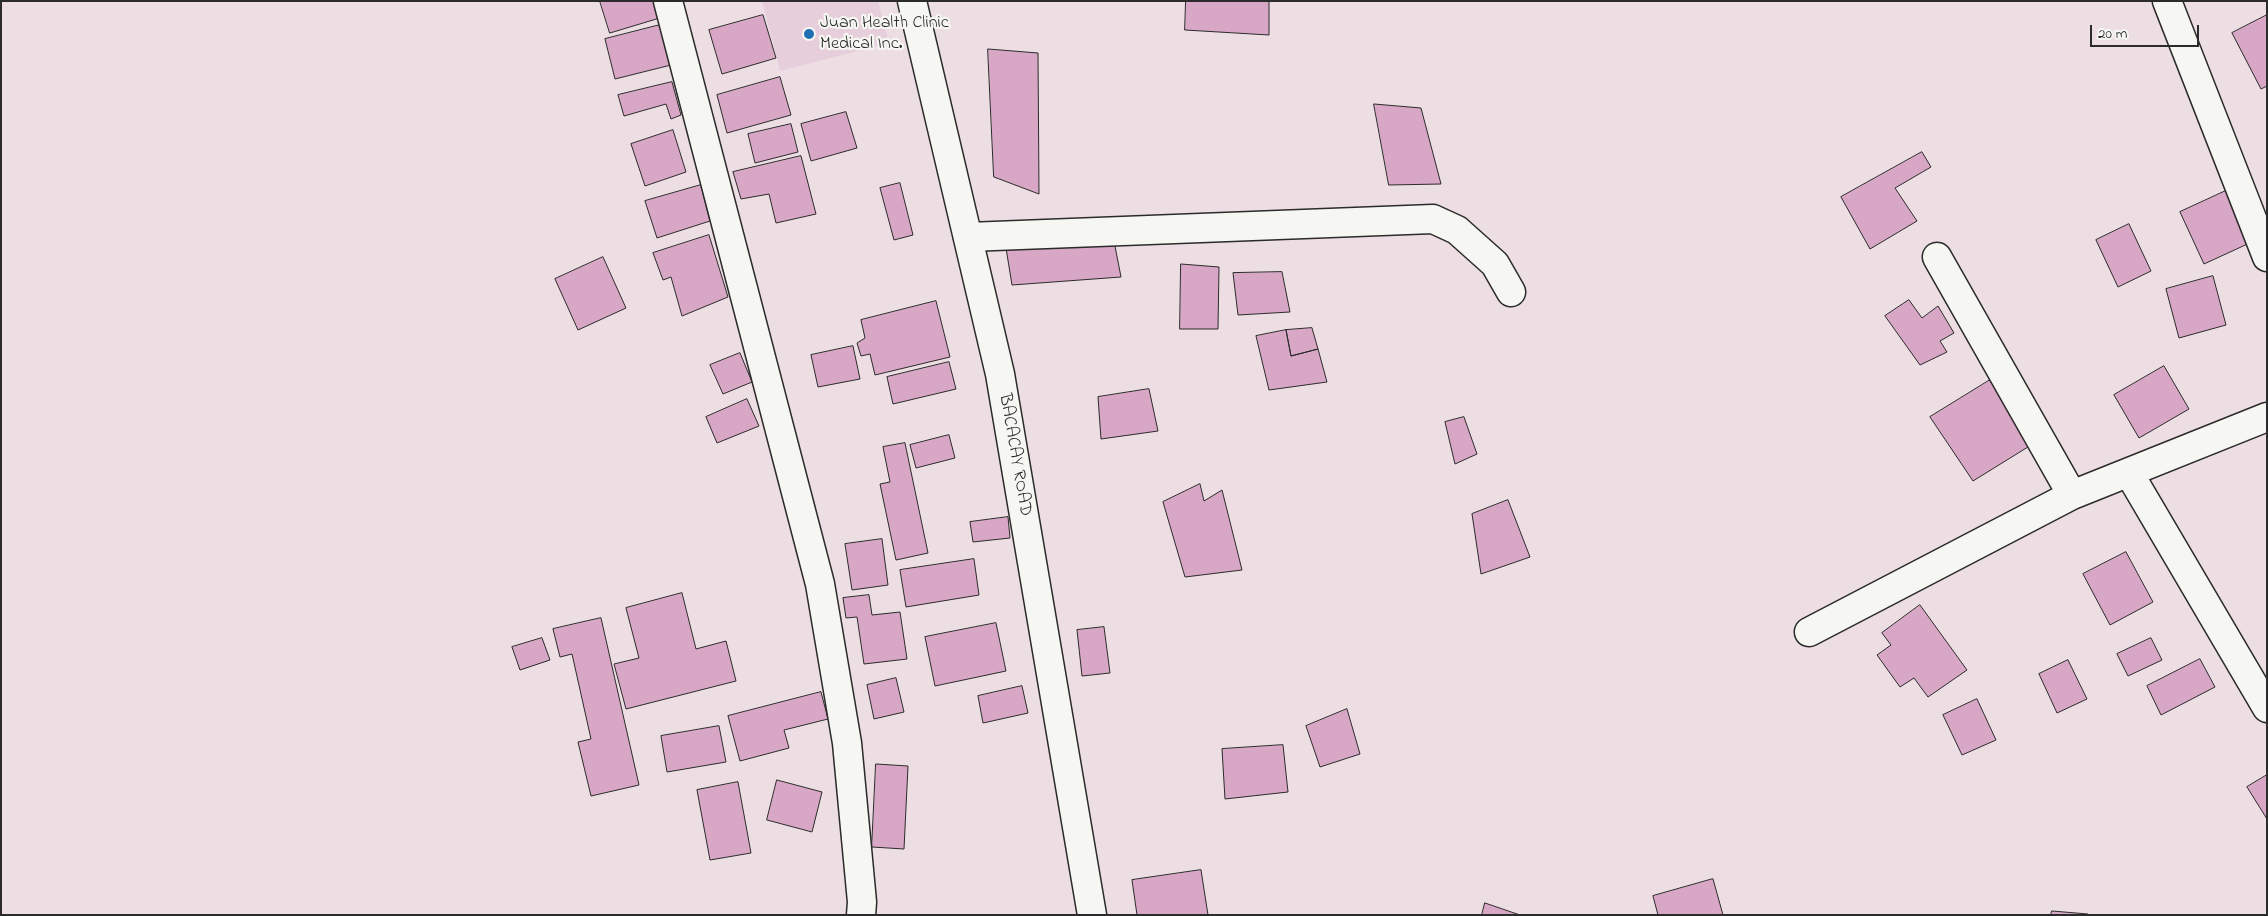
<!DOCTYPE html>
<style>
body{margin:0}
#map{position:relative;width:2268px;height:916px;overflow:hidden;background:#eddee4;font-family:"Indie Flower",sans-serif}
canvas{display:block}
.frame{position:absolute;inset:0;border:2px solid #2b2b2b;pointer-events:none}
.scale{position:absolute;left:2090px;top:25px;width:109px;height:22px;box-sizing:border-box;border:2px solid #2b2b2b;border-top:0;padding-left:6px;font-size:15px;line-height:18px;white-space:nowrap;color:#2b2b2b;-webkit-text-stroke:4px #f6f6f2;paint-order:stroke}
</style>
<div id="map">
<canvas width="2268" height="916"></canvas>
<div class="frame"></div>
<div class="scale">20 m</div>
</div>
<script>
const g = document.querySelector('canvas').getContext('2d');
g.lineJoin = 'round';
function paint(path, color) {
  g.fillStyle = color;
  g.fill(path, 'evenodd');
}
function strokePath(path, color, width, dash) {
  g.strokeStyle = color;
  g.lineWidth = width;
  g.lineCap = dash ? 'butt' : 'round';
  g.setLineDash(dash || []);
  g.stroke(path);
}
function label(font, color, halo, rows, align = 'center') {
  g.font = font + ' "Indie Flower",sans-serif';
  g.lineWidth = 4.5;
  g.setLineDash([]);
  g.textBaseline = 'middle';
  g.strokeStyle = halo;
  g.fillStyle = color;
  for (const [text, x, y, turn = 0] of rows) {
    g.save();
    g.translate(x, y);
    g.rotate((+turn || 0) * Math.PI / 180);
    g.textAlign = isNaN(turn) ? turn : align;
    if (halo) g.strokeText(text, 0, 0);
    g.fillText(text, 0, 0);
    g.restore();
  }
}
const built = new Path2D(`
 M 762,1 L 878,1 L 889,43 L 780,71 Z`);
const building = new Path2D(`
 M 600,1 L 659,1 L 663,17 L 610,33 Z
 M 1186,1 L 1269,1 L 1269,35 L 1185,30 Z
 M 763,15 L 776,58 L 722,74 L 709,30 Z
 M 2267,15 L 2267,86 L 2261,89 L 2232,33 Z
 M 664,24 L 675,64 L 615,79 L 605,39 Z
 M 988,49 L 1038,53 L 1039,194 L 994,177 Z
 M 780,77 L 791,115 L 727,133 L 717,95 Z
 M 672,82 L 681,115 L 671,119 L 666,104 L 624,116 L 618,95 Z
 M 1374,104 L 1421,108 L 1441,184 L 1389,185 Z
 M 846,112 L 857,148 L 811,161 L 801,124 Z
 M 791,124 L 798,152 L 755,163 L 748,134 Z
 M 673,130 L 686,172 L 645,186 L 631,144 Z
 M 1922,152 L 1931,167 L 1895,188 L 1917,221 L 1870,249 L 1841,197 Z
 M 801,156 L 816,214 L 776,223 L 769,194 L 741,199 L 733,172 Z
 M 900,183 L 913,235 L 894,240 L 880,188 Z
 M 701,185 L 710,221 L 657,238 L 645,201 Z
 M 2230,189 L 2254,241 L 2204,264 L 2180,212 Z
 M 2129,224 L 2151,271 L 2118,287 L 2096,240 Z
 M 709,235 L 728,297 L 682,316 L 671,277 L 663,280 L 653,253 Z
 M 1114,241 L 1121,277 L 1012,285 L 1006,248 Z
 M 603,257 L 626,308 L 578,330 L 555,279 Z
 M 1181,264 L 1219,267 L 1218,329 L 1180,329 Z
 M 1282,272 L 1290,312 L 1238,315 L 1233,273 Z
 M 2213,276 L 2226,325 L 2179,338 L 2166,289 Z
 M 1909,300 L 1922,318 L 1938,306 L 1954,333 L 1940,341 L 1947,352 L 1920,365 L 1885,316 Z
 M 936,301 L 950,357 L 875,375 L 870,354 L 861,356 L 857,343 L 865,338 L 861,320 Z
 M 1312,328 L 1318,349 L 1291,356 L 1286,330 Z
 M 1286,330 L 1291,356 L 1318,349 L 1327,382 L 1269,390 L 1256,336 Z
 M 853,346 L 860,379 L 818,387 L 811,355 Z
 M 740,353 L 752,382 L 723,394 L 710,365 Z
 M 949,362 L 956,389 L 893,404 L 887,377 Z
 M 2164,366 L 2189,409 L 2139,438 L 2114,395 Z
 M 1995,377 L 2036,442 L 1973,481 L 1930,417 Z
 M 1149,389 L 1158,431 L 1101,439 L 1098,397 Z
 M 747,399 L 759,426 L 717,443 L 706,417 Z
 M 1464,417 L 1477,454 L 1455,464 L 1445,422 Z
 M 949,435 L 955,458 L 916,468 L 910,445 Z
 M 905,443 L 928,553 L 896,560 L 880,484 L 890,482 L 883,447 Z
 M 1200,484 L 1204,501 L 1222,490 L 1242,570 L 1185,577 L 1163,502 Z
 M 1508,500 L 1530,557 L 1481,574 L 1472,514 Z
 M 1008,517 L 1010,538 L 973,542 L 970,522 Z
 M 882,539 L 888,585 L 852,590 L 845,544 Z
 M 2126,552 L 2153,602 L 2110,625 L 2083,574 Z
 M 974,559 L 979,595 L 906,607 L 900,570 Z
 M 682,593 L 696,649 L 726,641 L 736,681 L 626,709 L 614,664 L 639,658 L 626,608 Z
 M 869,595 L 872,615 L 900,612 L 907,659 L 864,664 L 857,617 L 846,618 L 843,598 Z
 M 1920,605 L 1967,670 L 1928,697 L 1914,678 L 1900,687 L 1877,655 L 1891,645 L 1882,633 Z
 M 601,618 L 639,785 L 591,796 L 578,742 L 591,739 L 572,654 L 560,657 L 553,629 Z
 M 996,623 L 1006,671 L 935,686 L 925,637 Z
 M 1104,627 L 1110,673 L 1082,676 L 1077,630 Z
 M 542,638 L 550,660 L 520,670 L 512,647 Z
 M 2151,638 L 2162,660 L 2128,676 L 2117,654 Z
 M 2200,659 L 2215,687 L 2161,715 L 2147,686 Z
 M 2068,660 L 2087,699 L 2057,713 L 2039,674 Z
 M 896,678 L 904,712 L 874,719 L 867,685 Z
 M 1022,686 L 1028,713 L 983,723 L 978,696 Z
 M 821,692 L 828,719 L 784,730 L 789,748 L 740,761 L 728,716 Z
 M 1977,699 L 1996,740 L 1962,755 L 1943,715 Z
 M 1347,709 L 1360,754 L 1320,767 L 1306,726 Z
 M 719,726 L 726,762 L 667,772 L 661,736 Z
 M 1283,745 L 1288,792 L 1225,799 L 1222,749 Z
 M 876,764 L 908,766 L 904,849 L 872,847 Z
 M 2267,775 L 2267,819 L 2247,787 Z
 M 777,780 L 822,792 L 812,832 L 767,820 Z
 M 738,782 L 751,853 L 710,860 L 697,790 Z
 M 1201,870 L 1208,915 L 1137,915 L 1132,880 Z
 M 1713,879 L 1723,915 L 1658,915 L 1653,896 Z
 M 1485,903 L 1520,915 L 1482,915 Z
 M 2052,911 L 2088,914 L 2087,915 L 2051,915 Z`);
const minor = new Path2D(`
 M 668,1 L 820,584 L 847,743 L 862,902 L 861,915
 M 2167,1 L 2267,257
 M 968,237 L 1433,219 L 1457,230 L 1495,264 L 1511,292
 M 1937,257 L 2072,495
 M 2129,473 L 2267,708
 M 1809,632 L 2072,495 L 2267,417`);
const secondary = new Path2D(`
 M 912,1 L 1000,374 L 1092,915`);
const markers = [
 [809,34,6,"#1f6fb2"]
];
const poiNames = [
 ["Juan Health Clinic",820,24],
 ["Medical Inc.",820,45]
];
const streetNames = [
 ["BACACAY ROAD",1014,455,80]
];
paint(built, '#e7cedb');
paint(building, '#d8a7c5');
strokePath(building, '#2b2b2b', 1);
strokePath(minor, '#2b2b2b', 31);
strokePath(secondary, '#2b2b2b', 31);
strokePath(minor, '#f6f6f2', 28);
strokePath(secondary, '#f6f6f2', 28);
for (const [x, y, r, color] of markers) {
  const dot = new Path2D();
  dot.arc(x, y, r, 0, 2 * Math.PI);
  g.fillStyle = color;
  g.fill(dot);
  strokePath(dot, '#f6f6f2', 2);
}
label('18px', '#2b2b2b', '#f6f6f2', poiNames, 'left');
label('18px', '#2b2b2b', '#f6f6f2', streetNames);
</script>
